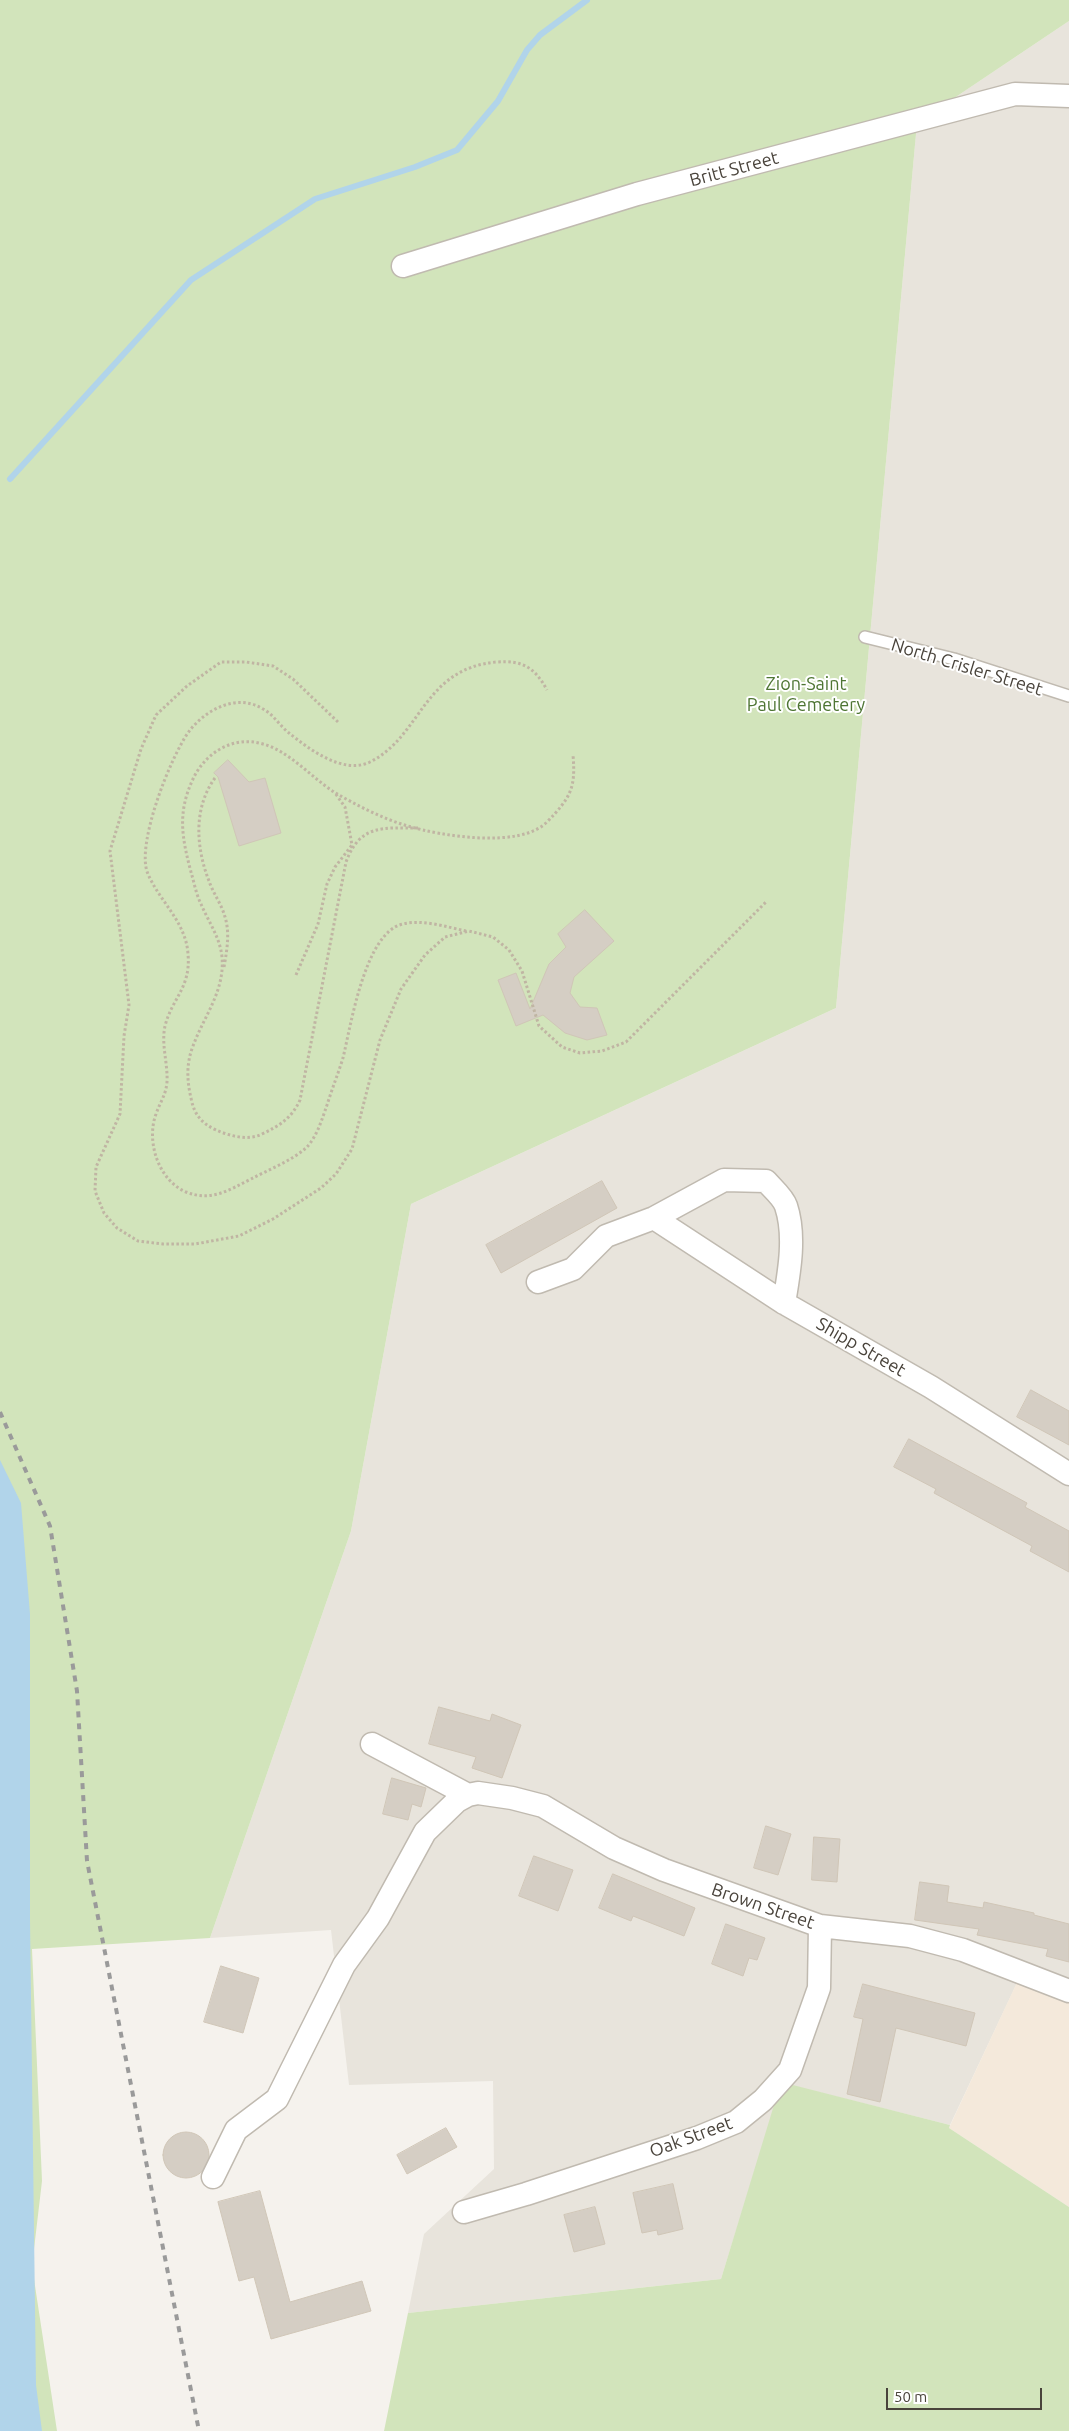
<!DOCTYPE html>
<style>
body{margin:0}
#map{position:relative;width:1069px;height:2431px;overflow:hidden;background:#f5f2ed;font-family:Ubuntu,sans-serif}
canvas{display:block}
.scale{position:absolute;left:886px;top:2388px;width:156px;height:22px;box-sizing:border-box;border:2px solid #49433b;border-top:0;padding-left:6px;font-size:15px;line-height:18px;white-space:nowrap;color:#49433b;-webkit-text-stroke:4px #fff;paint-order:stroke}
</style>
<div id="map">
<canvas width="1069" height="2431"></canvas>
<div class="scale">50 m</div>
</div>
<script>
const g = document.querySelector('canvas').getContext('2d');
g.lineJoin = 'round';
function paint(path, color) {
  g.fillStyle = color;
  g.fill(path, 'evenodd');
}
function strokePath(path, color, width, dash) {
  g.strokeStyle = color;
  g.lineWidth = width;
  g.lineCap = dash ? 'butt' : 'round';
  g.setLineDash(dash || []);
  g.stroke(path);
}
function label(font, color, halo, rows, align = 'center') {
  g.font = font + ' Ubuntu,sans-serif';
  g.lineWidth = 4;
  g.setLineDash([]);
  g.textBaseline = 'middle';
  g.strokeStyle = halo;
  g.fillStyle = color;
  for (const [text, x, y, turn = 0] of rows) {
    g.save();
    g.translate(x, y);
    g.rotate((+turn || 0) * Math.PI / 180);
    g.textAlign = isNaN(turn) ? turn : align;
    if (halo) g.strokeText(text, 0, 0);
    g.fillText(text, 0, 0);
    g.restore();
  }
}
const residential = new Path2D(`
 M 1069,21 L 1069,1987 L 1026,1964 L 950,2125 L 782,2083 L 721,2279 L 408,2313 L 424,2234 L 494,2169 L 493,2081 L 349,2085 L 331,1930 L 210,1938 L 351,1531 L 411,1204 L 836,1008 L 917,123 Z`);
const commercial = new Path2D(`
 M 1026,1963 L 1069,1987 L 1069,2207 L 949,2128 Z`);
const green = new Path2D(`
 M 0,0 L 1069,0 L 1069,21 L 917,123 L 836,1008 L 411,1204 L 351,1531 L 210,1938 L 32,1949 L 42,2181 L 32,2266 L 57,2431 L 0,2431 Z
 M 781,2082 L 950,2125 L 949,2128 L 1069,2207 L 1069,2431 L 384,2431 L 408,2313 L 721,2279 Z`);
const water = new Path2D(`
 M 0,1460 L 21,1503 L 30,1614 L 30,1920 L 36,2385 L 42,2431 L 0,2431 Z`);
const stream = new Path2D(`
 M 10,479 L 191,280 L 315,199 L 415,167 L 457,150 L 498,101 L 527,50 L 540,35 L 587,0`);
const building = new Path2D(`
 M 228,760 L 249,782 L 265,778 L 281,833 L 239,846 L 218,777 L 214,773 Z
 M 585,910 L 614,941 L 574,977 L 570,993 L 580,1007 L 597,1008 L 607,1035 L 587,1040 L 565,1033 L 543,1015 L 516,1026 L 498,980 L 516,973 L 530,1009 L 549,964 L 566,947 L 558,934 Z
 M 602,1181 L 617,1208 L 501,1273 L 486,1245 Z
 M 1031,1390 L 1069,1411 L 1069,1445 L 1017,1417 Z
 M 909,1439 L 1027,1503 L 1025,1507 L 1069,1531 L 1069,1572 L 1030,1551 L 1032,1546 L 934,1493 L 936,1489 L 894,1467 Z
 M 439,1707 L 490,1721 L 492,1714 L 521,1725 L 502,1778 L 472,1768 L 476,1757 L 429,1744 Z
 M 392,1778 L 426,1788 L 421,1807 L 412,1804 L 408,1820 L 383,1814 Z
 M 766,1826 L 791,1834 L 778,1875 L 754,1868 Z
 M 814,1837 L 840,1839 L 837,1882 L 812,1880 Z
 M 534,1856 L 573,1870 L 558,1911 L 519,1896 Z
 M 613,1874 L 695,1908 L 684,1936 L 633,1916 L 631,1921 L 599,1908 Z
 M 920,1882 L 949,1886 L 947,1902 L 983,1908 L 984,1902 L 1034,1913 L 1034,1915 L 1069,1924 L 1069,1962 L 1046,1956 L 1048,1949 L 977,1935 L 979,1929 L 915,1920 Z
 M 726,1924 L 765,1938 L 757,1960 L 749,1958 L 743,1976 L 712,1964 Z
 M 221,1966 L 259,1978 L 243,2033 L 204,2022 Z
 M 863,1984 L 975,2013 L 966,2046 L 896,2028 L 880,2102 L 847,2094 L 863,2019 L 854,2017 Z
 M 446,2128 L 457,2147 L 407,2174 L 397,2155 Z
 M163 2155a23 23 0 1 1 46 0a23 23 0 1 1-46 0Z
 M 673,2184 L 683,2229 L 658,2235 L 657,2230 L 642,2233 L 633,2193 Z
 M 260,2191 L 290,2302 L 362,2281 L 371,2311 L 271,2339 L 254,2277 L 239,2281 L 218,2202 Z
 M 595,2207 L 605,2244 L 574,2252 L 564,2215 Z`);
const path = new Path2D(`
 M 338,722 L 293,679 L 273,666 L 246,662 L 221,662 L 187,686 L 156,715 L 141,749 L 110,851 L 129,1005 L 124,1036 L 120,1114 L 96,1167 L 95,1191 L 104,1213 L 117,1228 L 138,1241 L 163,1244 L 195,1244 L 239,1236 L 273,1219 L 321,1188 L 336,1174 L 352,1149 L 380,1040 L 401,989 L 425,955 L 445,937 L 469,931 L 493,937 L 509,950 L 522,971 L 539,1026 L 562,1047 L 580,1053 L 602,1051 L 626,1042 L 766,902
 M 215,778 C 193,808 196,848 209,881 C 213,893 222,905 225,917 C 230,933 227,950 224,967
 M 418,828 C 383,828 360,824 346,862 L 300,1100 C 292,1118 279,1126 262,1134 C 248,1141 230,1136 216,1130 C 201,1123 194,1114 191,1098 C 187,1081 186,1064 193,1046 C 204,1016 225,991 222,957 C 220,937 208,921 201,904 C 196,894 194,882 191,872 C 182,838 177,813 193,779 C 205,753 233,735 263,744 C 289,751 311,777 334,792 C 356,805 383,819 408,826 C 441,836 520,849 547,822 C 570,798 576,789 573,755
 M 466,931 C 447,927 422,919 403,924 C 365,932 351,1025 343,1058 C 338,1074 332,1089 327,1105 C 322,1119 317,1137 306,1148 C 291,1161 268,1170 251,1179 C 229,1190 211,1202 186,1192 C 158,1180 146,1141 156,1114 C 160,1102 166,1095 167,1082 C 168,1063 161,1045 165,1026 C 172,998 191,988 188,954 C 186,922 160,902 148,874 C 135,846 171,755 190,730 C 207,709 237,693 263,709 C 273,714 280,726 289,733 C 309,749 343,775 370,762 C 422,736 423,668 497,662 C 523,660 535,668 547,690
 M 296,975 L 318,924 L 327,884 L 335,867 L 352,845 L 345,807 L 335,793`);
const lane = new Path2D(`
 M 865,637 L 954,659 L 1069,696`);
const street = new Path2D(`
 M 403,266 L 637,194 L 1015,94 L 1069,96
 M 654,1218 L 784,1303 L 931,1387 L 1069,1474
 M 538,1282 L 573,1269 L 606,1236 L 654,1218 L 724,1180 L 766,1181 C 772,1188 783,1197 786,1206 C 796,1236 789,1273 784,1303
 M 372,1744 L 468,1795
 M 213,2177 L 236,2130 L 277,2099 L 344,1965 L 378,1918 L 425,1832 L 457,1801 L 468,1795 L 478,1793 L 512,1798 L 543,1806 L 614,1848 L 664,1870 L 820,1926 L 910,1936 L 963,1950 L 1069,1991
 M 464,2212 L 526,2194 L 697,2138 L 736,2122 L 763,2100 L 790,2070 L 819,1988 L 820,1926`);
const rail = new Path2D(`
 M 0,1412 L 50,1526 L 77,1691 L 87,1861 L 199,2431`);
const streetNames = [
 ["Britt Street",734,169,-15],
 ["North Crisler Street",967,667,17],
 ["Shipp Street",861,1347,30],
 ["Brown Street",763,1906,19],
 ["Oak Street",691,2137,-20]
];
const parkNames = [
 ["Zion-Saint",806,684],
 ["Paul Cemetery",806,705]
];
paint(residential, '#e8e4dc');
paint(commercial, '#f4e9db');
paint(green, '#d2e4bb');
paint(water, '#b1d4ea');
strokePath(stream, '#b1d4ea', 6);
paint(building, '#d5cec4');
strokePath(building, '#d0c6b7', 1);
strokePath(lane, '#c0bab0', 14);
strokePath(street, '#c0bab0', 25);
strokePath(path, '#c0b5a3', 3, [2.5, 2.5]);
strokePath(lane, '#fff', 11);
strokePath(street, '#fff', 22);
strokePath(rail, '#9a9a9a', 4, [6, 6]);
label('18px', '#49433b', '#fff', streetNames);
label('18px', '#4e7533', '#fff', parkNames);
</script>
